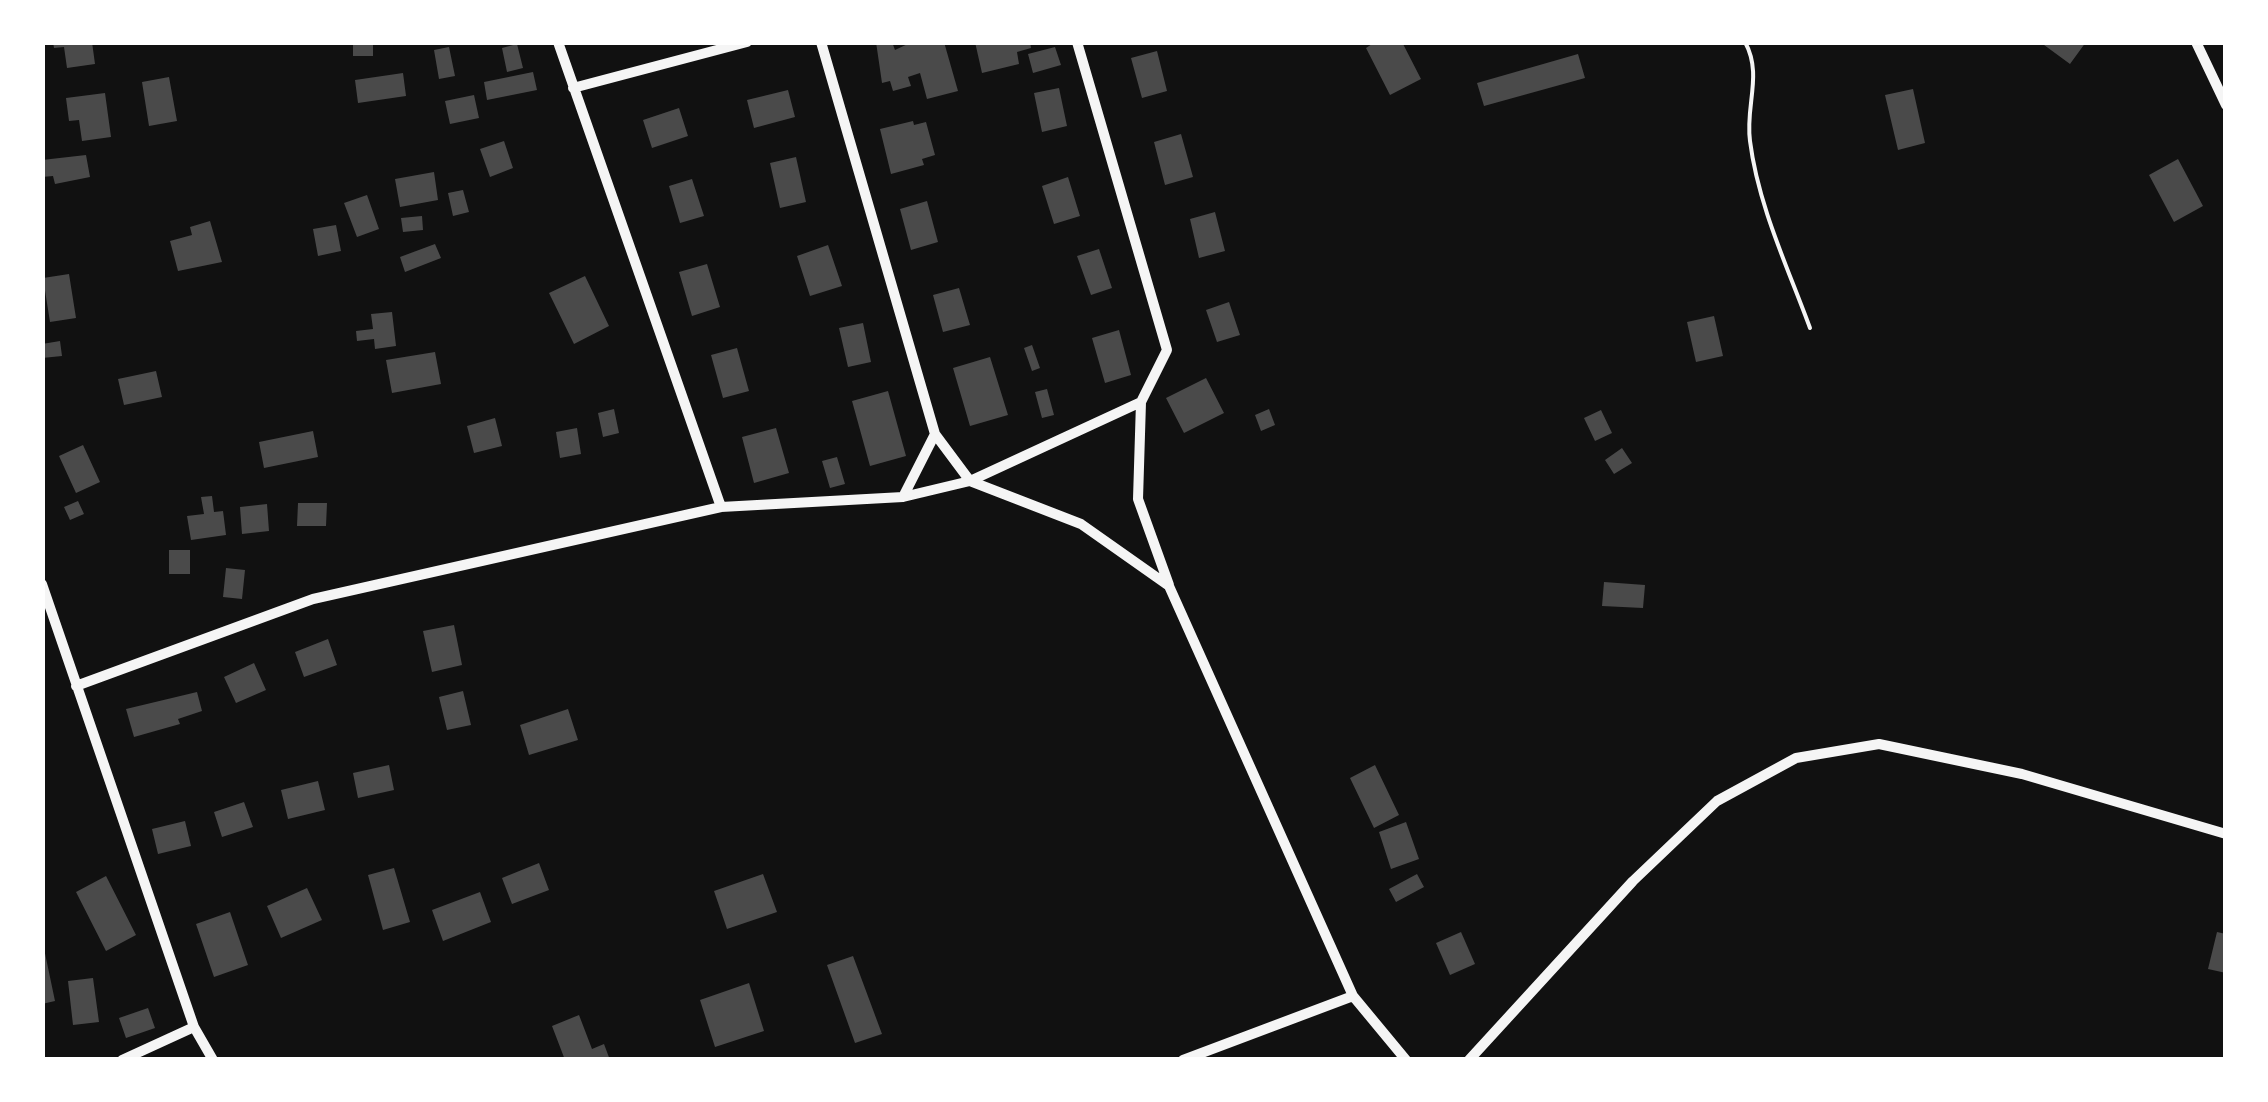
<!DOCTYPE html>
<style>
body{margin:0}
#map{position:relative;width:2268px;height:1102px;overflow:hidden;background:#111;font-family:Karla,sans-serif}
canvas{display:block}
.frame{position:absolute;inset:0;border:45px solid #fff;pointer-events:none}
</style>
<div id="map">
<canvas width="2268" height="1102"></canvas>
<div class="frame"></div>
</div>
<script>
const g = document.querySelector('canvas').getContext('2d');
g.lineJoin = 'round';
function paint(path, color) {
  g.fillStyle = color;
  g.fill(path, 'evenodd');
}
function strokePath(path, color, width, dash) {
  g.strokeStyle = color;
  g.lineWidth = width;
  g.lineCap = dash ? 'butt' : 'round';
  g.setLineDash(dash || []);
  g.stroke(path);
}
const building = new Path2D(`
 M 53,42 L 92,42 L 95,64 L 67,68 L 64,47 L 54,48 Z
 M 353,42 L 373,42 L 373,56 L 353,56 Z
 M 876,42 L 892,42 L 895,50 L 912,42 L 944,42 L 958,91 L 927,99 L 920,73 L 908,77 L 911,86 L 893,91 L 890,81 L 882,83 Z
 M 975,42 L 1030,42 L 1031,48 L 1017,52 L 1019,64 L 982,73 Z
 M 1375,42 L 1402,42 L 1421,79 L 1390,95 L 1366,48 Z
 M 2040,42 L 2086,42 L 2070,64 Z
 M 517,44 L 523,68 L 507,72 L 502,48 Z
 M 449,47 L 455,76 L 439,79 L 434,50 Z
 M 1055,47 L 1061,65 L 1033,73 L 1028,54 Z
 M 1157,51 L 1167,91 L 1142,98 L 1131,58 Z
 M 1578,54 L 1585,78 L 1484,106 L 1477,83 Z
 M 533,72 L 537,90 L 487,100 L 484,82 Z
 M 403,73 L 406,96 L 358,103 L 355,80 Z
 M 169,77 L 177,121 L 149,126 L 142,82 Z
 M 1059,88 L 1067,126 L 1042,132 L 1034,93 Z
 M 1913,89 L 1925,143 L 1898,150 L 1885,95 Z
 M 788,90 L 795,117 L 754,128 L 747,100 Z
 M 105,93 L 111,137 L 82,141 L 79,120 L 69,121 L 66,98 Z
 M 474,95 L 479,118 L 450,124 L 445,101 Z
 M 679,108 L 688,136 L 652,148 L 643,120 Z
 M 913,121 L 914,125 L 926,122 L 935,155 L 922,159 L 924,165 L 891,174 L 880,129 Z
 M 1181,134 L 1193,177 L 1165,185 L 1154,142 Z
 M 504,141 L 513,168 L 490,177 L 480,149 Z
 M 86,155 L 90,177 L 55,184 L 53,176 L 42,177 L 42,160 Z
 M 796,157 L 806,202 L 780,208 L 770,163 Z
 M 2178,159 L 2203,206 L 2174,222 L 2149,175 Z
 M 434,172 L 438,200 L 400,207 L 395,179 Z
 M 1068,177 L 1080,216 L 1054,224 L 1042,186 Z
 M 692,179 L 704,216 L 680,223 L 669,186 Z
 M 463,190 L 469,212 L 453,216 L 448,193 Z
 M 367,195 L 379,229 L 357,237 L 344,203 Z
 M 927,201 L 938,242 L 911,250 L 900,209 Z
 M 1215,212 L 1225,251 L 1199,258 L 1190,219 Z
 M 422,216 L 423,230 L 403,232 L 401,218 Z
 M 210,221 L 222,262 L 178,271 L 170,241 L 192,235 L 190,227 Z
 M 336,225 L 341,251 L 318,256 L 313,229 Z
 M 435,244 L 441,258 L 405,272 L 400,257 Z
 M 828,245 L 842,286 L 810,296 L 797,256 Z
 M 1099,249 L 1112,288 L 1091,295 L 1077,256 Z
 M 707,264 L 720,307 L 692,316 L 679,272 Z
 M 69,274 L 76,318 L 50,322 L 43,278 Z
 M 585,276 L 609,326 L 574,344 L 549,293 Z
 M 959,288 L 970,325 L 943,332 L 933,295 Z
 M 1229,302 L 1240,335 L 1217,342 L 1206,310 Z
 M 392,312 L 396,346 L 375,349 L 374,339 L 357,341 L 356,331 L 373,329 L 371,314 Z
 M 1714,316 L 1723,356 L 1696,362 L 1687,322 Z
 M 863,323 L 871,362 L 848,367 L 839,328 Z
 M 1119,330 L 1131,375 L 1105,383 L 1092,338 Z
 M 60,341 L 62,356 L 42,358 L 42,344 Z
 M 1032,345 L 1040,368 L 1032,371 L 1024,348 Z
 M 737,348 L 749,391 L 723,398 L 711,355 Z
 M 435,352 L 441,384 L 392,393 L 386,360 Z
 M 990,357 L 1008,415 L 970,426 L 953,368 Z
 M 156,371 L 162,397 L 124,405 L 118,379 Z
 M 1206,378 L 1224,413 L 1184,433 L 1166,398 Z
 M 1047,389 L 1054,415 L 1042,418 L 1035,392 Z
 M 888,391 L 906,456 L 870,466 L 852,401 Z
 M 614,409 L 619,433 L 603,437 L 598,413 Z
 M 1269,409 L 1275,425 L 1261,431 L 1255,415 Z
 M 1601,410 L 1612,433 L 1595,441 L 1584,418 Z
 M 495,418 L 502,446 L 474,453 L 467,426 Z
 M 577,428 L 581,454 L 560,458 L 556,432 Z
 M 776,428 L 789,473 L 754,483 L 742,437 Z
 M 313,431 L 318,457 L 264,468 L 259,442 Z
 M 83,445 L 100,482 L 76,493 L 59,456 Z
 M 1622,448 L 1632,463 L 1614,474 L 1605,460 Z
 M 837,457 L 845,484 L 830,488 L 822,461 Z
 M 212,496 L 214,512 L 223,511 L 226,535 L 191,540 L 187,516 L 204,514 L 201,497 Z
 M 78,501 L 84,514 L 70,520 L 64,507 Z
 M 298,503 L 327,503 L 326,526 L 297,526 Z
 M 267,504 L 269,531 L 242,534 L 240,507 Z
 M 169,550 L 190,550 L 190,574 L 169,574 Z
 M 226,568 L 245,570 L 242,599 L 223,597 Z
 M 1604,582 L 1645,585 L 1643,608 L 1602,606 Z
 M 454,625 L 462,665 L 432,672 L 423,631 Z
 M 328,639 L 337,665 L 304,677 L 295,652 Z
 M 254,663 L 266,690 L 236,703 L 224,677 Z
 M 463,691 L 471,725 L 447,730 L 439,697 Z
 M 197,692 L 202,711 L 178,719 L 180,724 L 134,737 L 126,709 Z
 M 568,709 L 578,740 L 529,755 L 520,725 Z
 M 389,765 L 394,790 L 358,798 L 353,773 Z
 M 1375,765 L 1399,815 L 1374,828 L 1350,778 Z
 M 318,781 L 325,810 L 288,819 L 281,790 Z
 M 244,802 L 253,827 L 222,837 L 214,812 Z
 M 185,821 L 191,846 L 158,854 L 152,829 Z
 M 1406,822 L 1419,859 L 1391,869 L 1379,832 Z
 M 539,863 L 549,890 L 512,904 L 502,878 Z
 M 394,868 L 410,922 L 383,930 L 368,875 Z
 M 763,874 L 777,912 L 727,929 L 714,891 Z
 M 1417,874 L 1424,887 L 1396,902 L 1389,889 Z
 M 106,876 L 136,935 L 106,951 L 76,892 Z
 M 307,888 L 322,920 L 281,938 L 267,906 Z
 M 480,892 L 491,922 L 443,941 L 432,910 Z
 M 230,912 L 248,965 L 214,977 L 196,924 Z
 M 1461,932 L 1475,964 L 1450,975 L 1436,943 Z
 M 2217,932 L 2226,934 L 2226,973 L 2208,969 Z
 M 42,939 L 55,1001 L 42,1004 Z
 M 853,956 L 882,1034 L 855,1043 L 827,965 Z
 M 93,978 L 99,1022 L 73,1025 L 68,981 Z
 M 749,983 L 764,1031 L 715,1047 L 700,1000 Z
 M 148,1008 L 155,1028 L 126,1038 L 119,1018 Z
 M 579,1015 L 592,1049 L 604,1044 L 610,1060 L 565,1060 L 552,1026 Z`);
const path = new Path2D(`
 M 1745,42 C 1763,75 1745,106 1750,141 C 1758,205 1788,268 1810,328`);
const minor = new Path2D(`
 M 558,42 L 721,507
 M 821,42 L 935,434 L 970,481 L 1141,402
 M 1077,42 L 1167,350 L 1141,402 L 1138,499 L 1169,585
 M 2196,42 L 2226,105
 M 573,88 L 747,42
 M 903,497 L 935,434
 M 42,584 L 194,1027 L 213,1060
 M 76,686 L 313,599 L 721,507 L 903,497 L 970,481 L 1081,524 L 1169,586 L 1353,996 L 1406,1060
 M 122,1060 L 194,1027
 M 1183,1060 L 1353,996
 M 1469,1060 L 1633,881 L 1717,801 L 1796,758 L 1879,744 L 2022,774 L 2226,834`);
paint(building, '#4a4a4a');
strokePath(path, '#f5f5f5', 4);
strokePath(minor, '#f5f5f5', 10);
</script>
